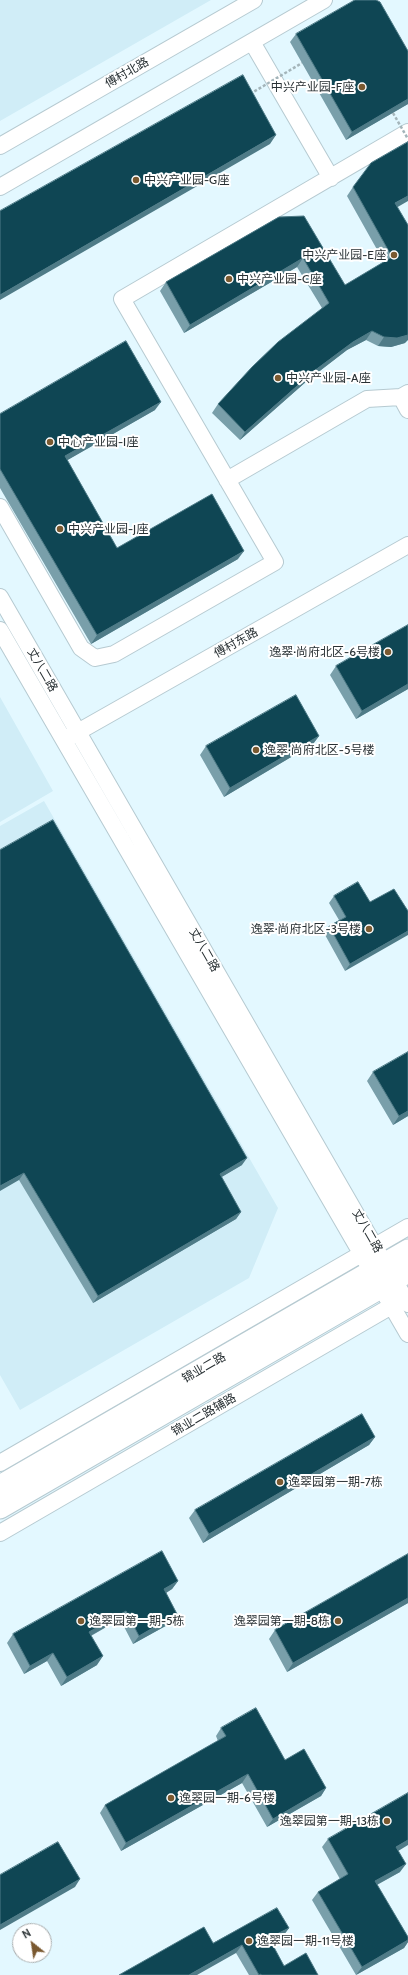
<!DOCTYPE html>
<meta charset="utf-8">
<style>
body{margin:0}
#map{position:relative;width:408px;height:1975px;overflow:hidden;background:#e3f8ff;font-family:Cabin,sans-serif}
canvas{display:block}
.north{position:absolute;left:12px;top:1923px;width:40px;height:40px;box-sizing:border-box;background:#fff;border:1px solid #a9adae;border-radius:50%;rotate:330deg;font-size:11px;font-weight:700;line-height:16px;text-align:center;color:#293134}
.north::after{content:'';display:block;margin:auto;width:14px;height:18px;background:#7a5930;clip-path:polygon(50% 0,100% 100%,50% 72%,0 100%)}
</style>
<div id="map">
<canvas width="408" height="1975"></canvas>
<div class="north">N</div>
</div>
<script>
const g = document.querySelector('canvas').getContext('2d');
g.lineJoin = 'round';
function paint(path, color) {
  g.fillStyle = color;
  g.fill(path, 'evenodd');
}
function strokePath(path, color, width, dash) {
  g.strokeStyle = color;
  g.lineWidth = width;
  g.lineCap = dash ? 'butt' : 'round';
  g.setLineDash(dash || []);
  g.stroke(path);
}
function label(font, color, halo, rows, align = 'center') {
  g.font = font + ' Cabin,"Noto Sans SC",sans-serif';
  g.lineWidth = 4;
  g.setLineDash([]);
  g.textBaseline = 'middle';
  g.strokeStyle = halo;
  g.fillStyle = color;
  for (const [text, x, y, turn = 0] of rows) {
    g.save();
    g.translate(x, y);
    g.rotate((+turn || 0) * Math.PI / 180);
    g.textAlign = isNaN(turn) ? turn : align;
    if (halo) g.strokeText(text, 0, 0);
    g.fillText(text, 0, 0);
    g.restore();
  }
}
const built = new Path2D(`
 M 0,0 L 211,0 L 0,121 Z
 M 0,697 L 53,791 L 0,822 Z
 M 44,801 L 278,1208 L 249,1278 L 20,1410 L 0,1375 L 0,826 Z`);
const minor = new Path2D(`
 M 252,42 L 331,178
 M 0,146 L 254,0
 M 0,187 L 324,0
 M 401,397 L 408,410
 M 227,480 L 367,399 L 401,397 L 408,393
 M 0,507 L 81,648 L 95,658 L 114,654 L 275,562 L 122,299 L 408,132
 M 0,597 L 408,1304
 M 0,630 L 408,1334
 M 69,737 L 408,545
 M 0,1463 L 408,1227
 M 0,1533 L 400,1301`);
const major = new Path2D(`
 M 0,1486 L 408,1250
 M 0,1508 L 408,1272`);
const pathBridge = new Path2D(`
 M 250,94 L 302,63
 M 393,113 L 408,139`);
const wall = new Path2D(`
 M 296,34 L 408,51 L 408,104 L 346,140 L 290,42 Z
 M 353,187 L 397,207 L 405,343 L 391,347 L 378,346 L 366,340 L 347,350 L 308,380 L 240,440 L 212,413 L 218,404 L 322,308 L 297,267 L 184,333 L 160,291 L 166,282 L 279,217 L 345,285 L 384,262 L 347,196 Z
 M 155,410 L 67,460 L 117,548 L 238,559 L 91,644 L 0,488 L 0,414 Z
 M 408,625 L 408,689 L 356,719 L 330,675 L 336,666 Z
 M 319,736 L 313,744 L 224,797 L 200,755 L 206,746 Z
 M 0,850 L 242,1165 L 221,1177 L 241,1212 L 236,1219 L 93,1303 L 19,1180 Z
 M 334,896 L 370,902 L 408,911 L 345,971 L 324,933 L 329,926 L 339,920 L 329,903 Z
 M 373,1072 L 408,1116 L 393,1125 L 367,1081 Z
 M 375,1437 L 369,1445 L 203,1543 L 189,1518 L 195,1510 Z
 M 408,1554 L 408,1603 L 287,1672 L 269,1639 L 275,1630 Z
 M 178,1581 L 172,1589 L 166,1593 L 177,1614 L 171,1623 L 133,1644 L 120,1619 L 91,1636 L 97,1665 L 61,1686 L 47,1661 L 24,1674 L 7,1643 L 13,1634 Z
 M 221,1728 L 285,1760 L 326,1788 L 321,1796 L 267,1827 L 242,1783 L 121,1851 L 100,1813 L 105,1805 L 218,1741 L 216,1736 Z
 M 328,1839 L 398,1851 L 400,1872 L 377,1885 L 408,1937 L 408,1942 L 404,1948 L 356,1975 L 312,1900 L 318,1892 L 340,1879 L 322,1847 Z
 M 289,1928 L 283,1936 L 271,1942 L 284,1966 L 318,1975 L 249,1975 L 236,1953 L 213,1943 Z`);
const shadedWall = new Path2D(`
 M 408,99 L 408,104 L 346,140 L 352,132 Z
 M 276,135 L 270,144 L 0,300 L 0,295 Z
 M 408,196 L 408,201 L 389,212 L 395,203 Z
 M 303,258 L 297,267 L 184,333 L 190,325 Z
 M 372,331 L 366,340 L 347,350 L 308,380 L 240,440 L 245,432 L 314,371 L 353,342 Z
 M 408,335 L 408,340 L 405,343 L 391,347 L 378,346 L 384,337 Z
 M 161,402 L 155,410 L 59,465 L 65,456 Z
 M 244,551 L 238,559 L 91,644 L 97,635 Z
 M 408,684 L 408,689 L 356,719 L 362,711 Z
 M 319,736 L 313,744 L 224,797 L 230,788 Z
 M 408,931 L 408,935 L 345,971 L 350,964 Z
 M 408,1111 L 408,1116 L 393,1125 L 399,1116 Z
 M 247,1158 L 242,1165 L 215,1181 L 220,1174 Z
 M 24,1173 L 19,1180 L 0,1191 L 0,1186 Z
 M 241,1212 L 236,1219 L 93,1303 L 98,1296 Z
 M 375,1437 L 369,1445 L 203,1543 L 209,1534 Z
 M 178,1581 L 172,1589 L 158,1598 L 164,1589 Z
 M 408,1598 L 408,1603 L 287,1672 L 293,1663 Z
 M 126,1611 L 120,1619 L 83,1640 L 89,1632 Z
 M 177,1614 L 171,1623 L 133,1644 L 139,1636 Z
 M 53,1653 L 47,1661 L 24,1674 L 30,1666 Z
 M 103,1656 L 97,1665 L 61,1686 L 67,1677 Z
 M 248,1774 L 242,1783 L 121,1851 L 126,1843 Z
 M 326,1788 L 321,1796 L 267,1827 L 273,1819 Z
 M 408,1840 L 408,1845 L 390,1856 L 396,1847 Z
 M 406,1864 L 400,1872 L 369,1889 L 375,1881 Z
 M 80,1879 L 75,1887 L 0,1930 L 0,1925 Z
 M 289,1928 L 283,1936 L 263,1946 L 269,1938 Z
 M 408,1940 L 408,1942 L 404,1948 L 356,1975 L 362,1967 Z
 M 242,1945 L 236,1953 L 197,1975 L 189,1975 Z`);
const building = new Path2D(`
 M 355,0 L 376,0 L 380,2 L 408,51 L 408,99 L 352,132 L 296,34 Z
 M 243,75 L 276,135 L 0,295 L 0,211 Z
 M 408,142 L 408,196 L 395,203 L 408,225 L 408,335 L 397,338 L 384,337 L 372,331 L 353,342 L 314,371 L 245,432 L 218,404 L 252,367 L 278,342 L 329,303 L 303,258 L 190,325 L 166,282 L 279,217 L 304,216 L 345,285 L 392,257 L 353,187 L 371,163 Z
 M 126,341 L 161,402 L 65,456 L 117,548 L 212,494 L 244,551 L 97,635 L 0,469 L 0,414 Z
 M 408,625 L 408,684 L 362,711 L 336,666 Z
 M 296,695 L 319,736 L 230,788 L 206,746 Z
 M 53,820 L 247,1158 L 220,1174 L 241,1212 L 98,1296 L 24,1173 L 0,1186 L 0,850 Z
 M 358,882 L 370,902 L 394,889 L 408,911 L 408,931 L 350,964 L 329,926 L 346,917 L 334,896 Z
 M 408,1052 L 408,1111 L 399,1116 L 373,1072 Z
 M 362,1414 L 375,1437 L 209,1534 L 195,1510 Z
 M 162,1551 L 178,1581 L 164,1589 L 177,1614 L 139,1636 L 126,1611 L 89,1632 L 103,1656 L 67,1677 L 53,1653 L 30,1666 L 13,1634 Z
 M 408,1554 L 408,1598 L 293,1663 L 275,1630 Z
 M 256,1708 L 285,1760 L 304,1749 L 326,1788 L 273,1819 L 248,1774 L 126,1843 L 105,1805 L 226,1736 L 221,1728 Z
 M 408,1793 L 408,1840 L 396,1847 L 406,1864 L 375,1881 L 408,1937 L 408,1940 L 362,1967 L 318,1892 L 348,1874 L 328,1839 Z
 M 58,1842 L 80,1879 L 0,1925 L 0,1875 Z
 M 277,1908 L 289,1928 L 269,1938 L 284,1966 L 306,1953 L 318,1975 L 261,1975 L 261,1974 L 259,1975 L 242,1945 L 189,1975 L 119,1975 L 204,1927 L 213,1943 Z`);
const markers = [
 [362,87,4,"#7a5930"],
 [136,180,4,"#7a5930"],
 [394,255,4,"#7a5930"],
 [229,279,4,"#7a5930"],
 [278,378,4,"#7a5930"],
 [50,442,4,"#7a5930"],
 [60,529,4,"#7a5930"],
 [388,652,4,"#7a5930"],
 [256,750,4,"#7a5930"],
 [369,929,4,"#7a5930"],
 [280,1482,4,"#7a5930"],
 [81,1621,4,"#7a5930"],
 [338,1621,4,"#7a5930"],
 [171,1798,4,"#7a5930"],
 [387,1821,4,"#7a5930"],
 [249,1941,4,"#7a5930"]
];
const streetNames = [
 ["傅村北路",127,73,-30],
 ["傅村东路",236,643,-29],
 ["丈八二路",42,670,60],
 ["丈八二路",204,950,60],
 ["丈八二路",367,1231,60],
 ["锦业二路",204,1368,-30],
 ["锦业二路辅路",204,1415,-30]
];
const poiNames = [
 ["中兴产业园-F座",354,87,"right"],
 ["中兴产业园-G座",144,180],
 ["中兴产业园-E座",386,255,"right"],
 ["中兴产业园-C座",237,279],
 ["中兴产业园-A座",286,378],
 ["中心产业园-I座",58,442],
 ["中兴产业园-J座",68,529],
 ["逸翠·尚府北区-6号楼",380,652,"right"],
 ["逸翠·尚府北区-5号楼",264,750],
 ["逸翠·尚府北区-3号楼",361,929,"right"],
 ["逸翠园第一期-7栋",288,1482],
 ["逸翠园第一期-5栋",89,1621],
 ["逸翠园第一期-8栋",330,1621,"right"],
 ["逸翠园一期-6号楼",179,1798],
 ["逸翠园第一期-13栋",379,1821,"right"],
 ["逸翠园一期-11号楼",257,1941]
];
paint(built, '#d0edf7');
strokePath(minor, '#b6cad1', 18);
strokePath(major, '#b6cad1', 23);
strokePath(minor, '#fff', 16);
strokePath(major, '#fff', 21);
strokePath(pathBridge, '#a4b5ba', 2.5, [3, 2]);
paint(wall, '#799faa');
paint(shadedWall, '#4f7b87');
paint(building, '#0f4654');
strokePath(building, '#4f7b87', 1);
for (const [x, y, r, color] of markers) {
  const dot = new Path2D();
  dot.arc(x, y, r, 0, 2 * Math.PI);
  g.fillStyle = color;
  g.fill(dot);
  strokePath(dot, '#fff', 1.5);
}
label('12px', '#293134', '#fff', streetNames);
label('12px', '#293134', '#fff', poiNames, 'left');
</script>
